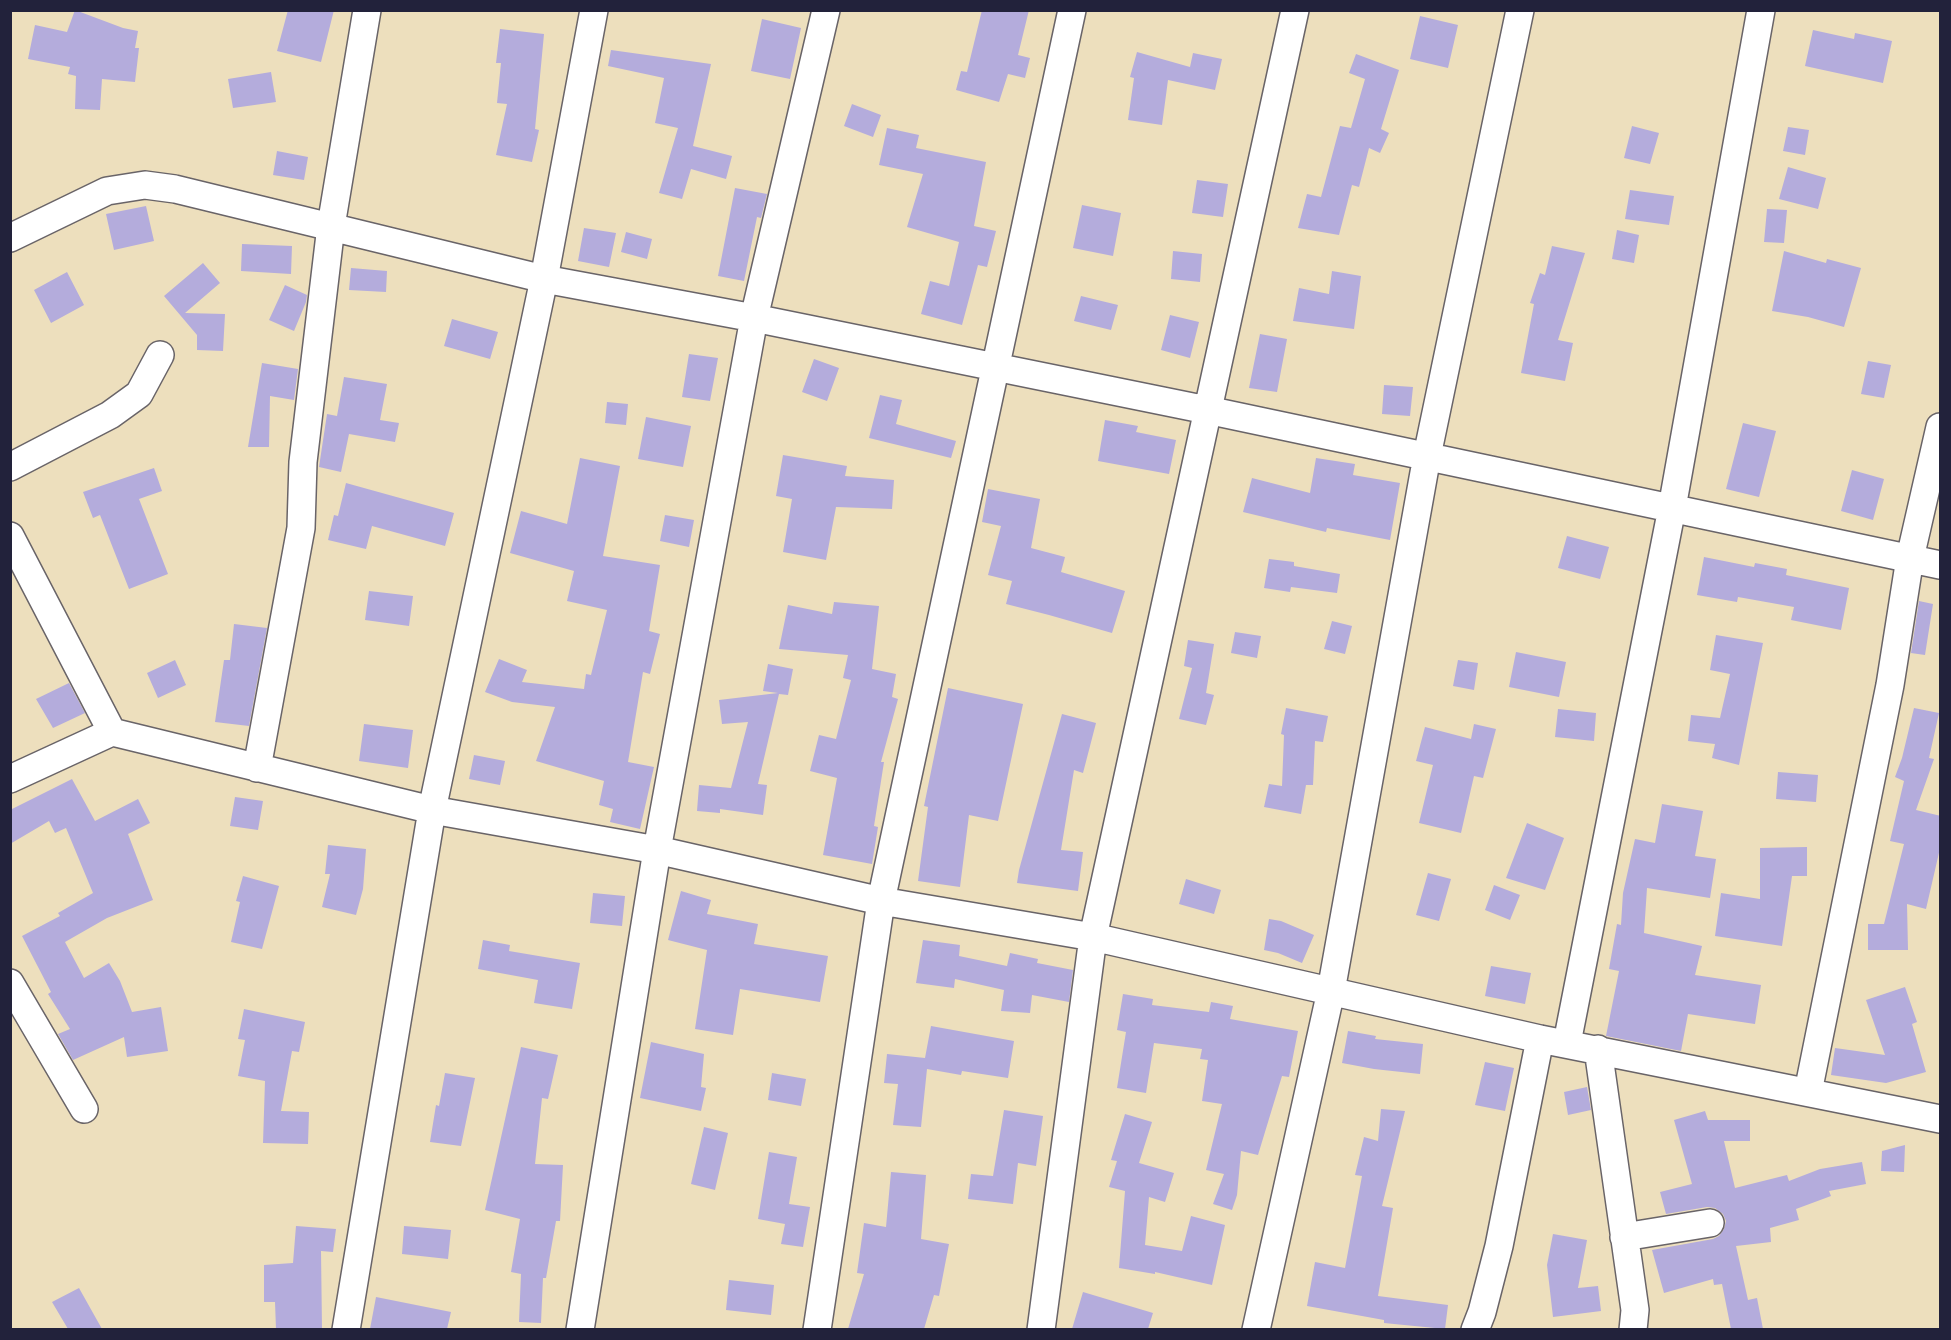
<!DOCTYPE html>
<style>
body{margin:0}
#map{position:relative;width:1951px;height:1340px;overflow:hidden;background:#eddfbd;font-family:Kalam,sans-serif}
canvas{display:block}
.frame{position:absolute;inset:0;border:12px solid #22223b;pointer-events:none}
</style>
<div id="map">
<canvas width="1951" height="1340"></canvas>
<div class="frame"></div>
</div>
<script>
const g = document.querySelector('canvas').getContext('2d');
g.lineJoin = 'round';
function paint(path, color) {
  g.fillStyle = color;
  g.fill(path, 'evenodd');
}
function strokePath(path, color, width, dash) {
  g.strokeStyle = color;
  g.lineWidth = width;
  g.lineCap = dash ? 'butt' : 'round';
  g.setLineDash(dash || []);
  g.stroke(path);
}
const building = new Path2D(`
 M 75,10 L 123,28 L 138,31 L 135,48 L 139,48 L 135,82 L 102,79 L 100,110 L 75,109 L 76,76 L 68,74 L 70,67 L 28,59 L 35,25 L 67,32 Z
 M 288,10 L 334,10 L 321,62 L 277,51 Z
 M 982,10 L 1029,10 L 1018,55 L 1030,58 L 1025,78 L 1008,74 L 999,102 L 956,90 L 961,71 L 967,72 Z
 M 1420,16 L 1458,25 L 1448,68 L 1410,59 Z
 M 762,19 L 801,28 L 790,79 L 751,71 Z
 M 500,29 L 544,34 L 535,129 L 539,130 L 532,162 L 496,155 L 507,104 L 497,103 L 501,63 L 496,63 Z
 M 1813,30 L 1854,39 L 1855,33 L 1892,41 L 1883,83 L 1805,66 Z
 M 611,50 L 711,64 L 693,146 L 732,156 L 726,179 L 691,169 L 682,199 L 659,193 L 678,128 L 655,123 L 664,78 L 608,66 Z
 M 1137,52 L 1190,67 L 1193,53 L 1222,59 L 1215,90 L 1168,80 L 1162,125 L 1128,120 L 1134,78 L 1130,77 Z
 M 1356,54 L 1399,70 L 1381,129 L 1389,133 L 1380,153 L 1369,148 L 1359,187 L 1352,185 L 1339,235 L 1298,228 L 1307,194 L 1321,197 L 1340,126 L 1351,128 L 1365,79 L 1349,73 Z
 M 271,72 L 276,102 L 233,108 L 228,79 Z
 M 852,104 L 881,115 L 873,137 L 844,126 Z
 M 1632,126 L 1659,133 L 1650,164 L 1624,158 Z
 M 1788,127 L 1809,130 L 1805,155 L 1783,151 Z
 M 887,128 L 919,135 L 916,148 L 986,162 L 974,226 L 996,231 L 987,267 L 978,265 L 962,325 L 921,314 L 930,281 L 949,286 L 959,242 L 907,227 L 923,174 L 879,165 Z
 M 277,151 L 308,157 L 304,180 L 273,175 Z
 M 1788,167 L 1826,178 L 1818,209 L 1779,199 Z
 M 1197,180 L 1228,184 L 1223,217 L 1192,213 Z
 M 735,188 L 767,194 L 761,218 L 757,217 L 744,281 L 718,276 Z
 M 1630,190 L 1674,196 L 1669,225 L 1625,219 Z
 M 1082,205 L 1121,213 L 1113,256 L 1073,248 Z
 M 146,206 L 154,241 L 114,250 L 106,214 Z
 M 1767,209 L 1787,210 L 1784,243 L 1764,242 Z
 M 584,228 L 616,233 L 609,267 L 578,261 Z
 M 1617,230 L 1639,235 L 1634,263 L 1612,259 Z
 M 626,232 L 652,239 L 647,259 L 621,252 Z
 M 242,244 L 292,246 L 291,274 L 241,271 Z
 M 1552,246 L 1585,253 L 1558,340 L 1573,343 L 1565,381 L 1521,373 L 1534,304 L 1530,303 L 1540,273 L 1545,275 Z
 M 1173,251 L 1202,254 L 1200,282 L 1171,279 Z
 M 1784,251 L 1826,263 L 1827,259 L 1861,268 L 1844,327 L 1808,317 L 1772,311 Z
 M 203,263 L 220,283 L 185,313 L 225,314 L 223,351 L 197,350 L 197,335 L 164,296 Z
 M 351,268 L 387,271 L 386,292 L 349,290 Z
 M 1332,271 L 1361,276 L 1354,329 L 1293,321 L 1299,288 L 1329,294 Z
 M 67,272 L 84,305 L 51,323 L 34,290 Z
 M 285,285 L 307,295 L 306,302 L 294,331 L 269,320 Z
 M 1081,296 L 1118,305 L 1111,330 L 1074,321 Z
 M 1170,315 L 1199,322 L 1190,358 L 1161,350 Z
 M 452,319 L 498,332 L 490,359 L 444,346 Z
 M 1260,334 L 1287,339 L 1277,392 L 1249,388 Z
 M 689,354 L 718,358 L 710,401 L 682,397 Z
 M 814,359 L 839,368 L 827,401 L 802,392 Z
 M 1868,361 L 1891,365 L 1884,398 L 1861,394 Z
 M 262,363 L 298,369 L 294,400 L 270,396 L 269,447 L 248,447 Z
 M 344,377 L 387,384 L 380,420 L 399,423 L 395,442 L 349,434 L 341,472 L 319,467 L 327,414 L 337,416 Z
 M 1384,385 L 1413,387 L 1410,416 L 1382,414 Z
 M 880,395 L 902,400 L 896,424 L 956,441 L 951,458 L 869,438 Z
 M 607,402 L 628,404 L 626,425 L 605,423 Z
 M 646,417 L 691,426 L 683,467 L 638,459 Z
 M 1105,420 L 1138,426 L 1136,432 L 1176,440 L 1169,474 L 1098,461 Z
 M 1743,423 L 1776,431 L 1759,497 L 1726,489 Z
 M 783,455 L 847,466 L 845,476 L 894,480 L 892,509 L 836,507 L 826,560 L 783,552 L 792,499 L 776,496 Z
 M 580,458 L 620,466 L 603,556 L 660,565 L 649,631 L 660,634 L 650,674 L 643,672 L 628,762 L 654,767 L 640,829 L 610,822 L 613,809 L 599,805 L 604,781 L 536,761 L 555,707 L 512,702 L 485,692 L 499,659 L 527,670 L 522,682 L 584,689 L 586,674 L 591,675 L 607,610 L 567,601 L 574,571 L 510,553 L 521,511 L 567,524 Z
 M 1316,458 L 1355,464 L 1353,475 L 1400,483 L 1390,540 L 1327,528 L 1326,532 L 1243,512 L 1252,478 L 1310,493 Z
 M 154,468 L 162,491 L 139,499 L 168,574 L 129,589 L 100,515 L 93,518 L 83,492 Z
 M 1852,470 L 1884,479 L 1873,520 L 1841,511 Z
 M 346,483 L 454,513 L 445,546 L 372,526 L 366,549 L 328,540 L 334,515 L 338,516 Z
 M 988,489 L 1040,499 L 1031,548 L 1065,557 L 1061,572 L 1125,591 L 1112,633 L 1049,615 L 1006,604 L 1012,581 L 988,575 L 1001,526 L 982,522 Z
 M 665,515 L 694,520 L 689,547 L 660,541 Z
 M 1567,536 L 1609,547 L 1600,579 L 1558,568 Z
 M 1704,557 L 1754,567 L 1755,563 L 1787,569 L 1786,575 L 1849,588 L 1841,630 L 1791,620 L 1794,607 L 1738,597 L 1737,602 L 1697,595 Z
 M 1269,559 L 1294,562 L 1294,566 L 1340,574 L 1337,593 L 1291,587 L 1290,592 L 1264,588 Z
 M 369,591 L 413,596 L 409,626 L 365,620 Z
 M 1919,601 L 1933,604 L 1925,655 L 1911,653 Z
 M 834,602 L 879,606 L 872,669 L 896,674 L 892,697 L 898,699 L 881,762 L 884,762 L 874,826 L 878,827 L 872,864 L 823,855 L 837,778 L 810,771 L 819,735 L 836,739 L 851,680 L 843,678 L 848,655 L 779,649 L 788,605 L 832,614 Z
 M 1332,621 L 1352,626 L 1345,654 L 1324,649 Z
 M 234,624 L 267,628 L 249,726 L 215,722 L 224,660 L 230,660 Z
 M 1235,632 L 1261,636 L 1257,658 L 1231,653 Z
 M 1716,635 L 1763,643 L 1739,765 L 1712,758 L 1715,744 L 1688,741 L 1691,715 L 1720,718 L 1730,674 L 1710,670 Z
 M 1188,640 L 1214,644 L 1206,693 L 1214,695 L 1206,725 L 1179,719 L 1192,668 L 1184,666 Z
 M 1516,652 L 1566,662 L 1559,697 L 1509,687 Z
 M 175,660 L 186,685 L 158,698 L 147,673 Z
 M 1458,660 L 1478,663 L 1474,690 L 1453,686 Z
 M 768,664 L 793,669 L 788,695 L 779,694 L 758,784 L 767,785 L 763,815 L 720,809 L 720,813 L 697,811 L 699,785 L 731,788 L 748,722 L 722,724 L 719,700 L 778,693 L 763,691 Z
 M 69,683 L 85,713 L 53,728 L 36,699 Z
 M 948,688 L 1023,704 L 998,821 L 969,815 L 960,887 L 918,881 L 928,807 L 924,806 Z
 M 1286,708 L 1328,716 L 1323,742 L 1315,741 L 1313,785 L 1306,785 L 1301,814 L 1264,807 L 1269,784 L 1282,786 L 1284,735 L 1281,734 Z
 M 1914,708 L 1939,713 L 1929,758 L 1934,759 L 1916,810 L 1941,816 L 1941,844 L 1926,909 L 1907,904 L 1908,950 L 1868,950 L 1868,924 L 1884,924 L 1904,844 L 1890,841 L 1904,781 L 1895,777 L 1902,758 Z
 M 1558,709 L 1596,713 L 1594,741 L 1555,737 Z
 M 1062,714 L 1096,723 L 1083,773 L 1074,770 L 1061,850 L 1083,852 L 1078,891 L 1017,883 L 1019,870 Z
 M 364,724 L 413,730 L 408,768 L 359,761 Z
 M 1474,724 L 1496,729 L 1483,778 L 1474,776 L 1461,833 L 1419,823 L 1433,765 L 1416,761 L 1425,727 L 1471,739 Z
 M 474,755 L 505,761 L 500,785 L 469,779 Z
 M 1778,772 L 1818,775 L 1816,802 L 1776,799 Z
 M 72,779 L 95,821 L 138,799 L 150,823 L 128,834 L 153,900 L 107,918 L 65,942 L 84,978 L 109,963 L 120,981 L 132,1012 L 161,1007 L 168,1051 L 127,1057 L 124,1037 L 73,1060 L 58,1034 L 70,1029 L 48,994 L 51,992 L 22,936 L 60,916 L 58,913 L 93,893 L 66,828 L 55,833 L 49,821 L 10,844 L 10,810 Z
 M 235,797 L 263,801 L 258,830 L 230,826 Z
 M 1662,804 L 1703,811 L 1695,856 L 1716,859 L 1710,898 L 1647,888 L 1644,933 L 1702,946 L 1695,975 L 1761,985 L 1755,1024 L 1688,1014 L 1681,1051 L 1606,1036 L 1619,971 L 1609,969 L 1617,924 L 1621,925 L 1623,893 L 1635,839 L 1655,843 Z
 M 1527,823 L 1564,838 L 1545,890 L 1506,878 Z
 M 328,845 L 366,849 L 363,889 L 356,915 L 322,907 L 330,874 L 325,874 Z
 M 1807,847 L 1807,876 L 1792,876 L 1782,946 L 1715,936 L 1721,893 L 1760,899 L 1760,848 Z
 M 1428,873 L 1451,879 L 1439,921 L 1416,915 Z
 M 243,876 L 279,886 L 262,949 L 231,942 L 240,902 L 236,901 Z
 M 1186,879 L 1221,890 L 1214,914 L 1179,904 Z
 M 1494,885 L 1520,895 L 1510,920 L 1485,910 Z
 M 681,891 L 711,900 L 707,914 L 758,924 L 754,944 L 828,956 L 820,1002 L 740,989 L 733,1035 L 695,1029 L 707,950 L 668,940 Z
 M 593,893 L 625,896 L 622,926 L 590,923 Z
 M 1269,919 L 1281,921 L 1314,935 L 1302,963 L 1278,953 L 1264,950 Z
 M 483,940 L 510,945 L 509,951 L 580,963 L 572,1009 L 534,1003 L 538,980 L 478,969 Z
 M 923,940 L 960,945 L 959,956 L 1007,966 L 1010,953 L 1038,959 L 1037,963 L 1073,970 L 1069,1002 L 1032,995 L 1030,1013 L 1001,1011 L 1004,990 L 955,979 L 954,988 L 916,983 Z
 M 1491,966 L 1531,973 L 1525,1004 L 1485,996 Z
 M 1905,987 L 1917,1022 L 1912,1024 L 1926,1072 L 1886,1083 L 1831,1075 L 1835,1048 L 1885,1055 L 1866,1000 Z
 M 1123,994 L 1153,999 L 1152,1005 L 1209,1012 L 1211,1002 L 1233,1006 L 1230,1019 L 1298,1031 L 1289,1077 L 1282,1076 L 1258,1155 L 1241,1151 L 1237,1195 L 1232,1210 L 1213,1204 L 1224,1174 L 1206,1170 L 1222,1104 L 1202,1101 L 1208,1060 L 1200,1059 L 1202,1049 L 1154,1043 L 1146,1093 L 1117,1088 L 1126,1032 L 1117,1030 Z
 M 244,1009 L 305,1022 L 299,1052 L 292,1051 L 281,1111 L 309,1112 L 308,1144 L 263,1143 L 265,1081 L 238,1076 L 245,1040 L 238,1039 Z
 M 931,1026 L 1014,1041 L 1008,1078 L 962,1071 L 961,1075 L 927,1069 L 921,1127 L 893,1125 L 898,1084 L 884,1083 L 887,1054 L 925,1058 Z
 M 1348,1031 L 1376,1036 L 1375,1039 L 1423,1044 L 1420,1074 L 1374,1069 L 1342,1063 Z
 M 651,1042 L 704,1054 L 701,1087 L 706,1088 L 701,1111 L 640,1098 Z
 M 521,1047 L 558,1055 L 548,1099 L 542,1098 L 535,1164 L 563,1165 L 560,1221 L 556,1221 L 546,1278 L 543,1278 L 541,1323 L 519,1322 L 521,1274 L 511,1272 L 520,1219 L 485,1210 Z
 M 1485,1062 L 1514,1068 L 1505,1111 L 1475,1105 Z
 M 445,1073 L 475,1078 L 461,1146 L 430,1142 L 436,1105 L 439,1106 Z
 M 772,1073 L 806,1079 L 801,1106 L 768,1100 Z
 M 1587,1087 L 1591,1110 L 1568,1115 L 1564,1092 Z
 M 1381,1109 L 1405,1111 L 1382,1206 L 1393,1208 L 1378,1296 L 1448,1305 L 1445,1329 L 1384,1323 L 1384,1320 L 1307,1306 L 1315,1262 L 1345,1268 L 1362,1176 L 1355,1175 L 1364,1137 L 1378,1141 Z
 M 1004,1110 L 1043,1116 L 1036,1166 L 1018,1163 L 1013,1204 L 968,1199 L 971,1174 L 993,1176 Z
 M 1705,1111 L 1708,1120 L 1750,1120 L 1750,1141 L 1724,1141 L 1735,1188 L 1787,1175 L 1789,1181 L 1820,1169 L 1862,1162 L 1866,1184 L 1829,1191 L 1831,1196 L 1796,1209 L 1799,1220 L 1770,1228 L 1771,1242 L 1736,1246 L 1748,1300 L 1757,1298 L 1763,1329 L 1731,1329 L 1722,1284 L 1714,1285 L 1713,1279 L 1664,1293 L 1652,1250 L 1713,1239 L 1719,1236 L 1724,1229 L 1726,1221 L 1723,1214 L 1715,1208 L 1707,1207 L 1666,1214 L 1660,1192 L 1692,1184 L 1674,1120 Z
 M 1125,1114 L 1152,1122 L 1139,1163 L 1174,1173 L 1165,1202 L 1149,1197 L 1145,1245 L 1182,1251 L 1191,1216 L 1225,1225 L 1212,1285 L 1155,1272 L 1155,1274 L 1119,1268 L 1125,1191 L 1109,1187 L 1117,1161 L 1111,1160 Z
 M 704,1127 L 728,1133 L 715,1190 L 691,1184 Z
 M 1905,1145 L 1904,1172 L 1881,1171 L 1882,1151 Z
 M 769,1152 L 797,1157 L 789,1204 L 810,1207 L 803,1247 L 781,1244 L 785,1224 L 758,1219 Z
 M 891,1172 L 926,1175 L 921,1239 L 949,1244 L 939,1296 L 934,1295 L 924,1329 L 848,1329 L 864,1274 L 857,1273 L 864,1223 L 886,1227 Z
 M 296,1226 L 336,1229 L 333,1252 L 321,1251 L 322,1329 L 276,1329 L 275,1302 L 264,1302 L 264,1265 L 293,1263 Z
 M 404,1226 L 451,1230 L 448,1259 L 402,1254 Z
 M 1553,1234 L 1587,1240 L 1578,1288 L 1598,1286 L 1601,1311 L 1553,1317 L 1547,1265 Z
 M 729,1280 L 774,1285 L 771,1315 L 726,1310 Z
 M 79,1288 L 102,1329 L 68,1329 L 52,1302 Z
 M 1083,1292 L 1153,1313 L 1148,1329 L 1072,1329 Z
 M 376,1297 L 451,1312 L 447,1329 L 370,1329 Z`);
const street = new Path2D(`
 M 10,238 L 107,191 L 145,185 L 175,189 L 544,279 L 754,318 L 1207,410 L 1940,565
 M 10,467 L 110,415 L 139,394 L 160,355
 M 10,536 L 112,732
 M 257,768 L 301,528 L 303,462 L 331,226 L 367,10
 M 10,779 L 112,732 L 432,810 L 657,850 L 881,901 L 1093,937 L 1540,1039 L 1940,1119
 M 10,983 L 84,1109
 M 1567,1043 L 1672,508 L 1761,10
 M 1598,1049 L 1635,1310 L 1633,1330
 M 1808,1092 L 1890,685 L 1910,558 L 1940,427
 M 1624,1237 L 1710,1223
 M 346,1330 L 432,810 L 544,279 L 594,10
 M 580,1330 L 657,850 L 754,318 L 826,10
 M 817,1330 L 881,901 L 1072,10
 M 1041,1330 L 1093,937 L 1295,10
 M 1256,1330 L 1331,991 L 1427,456 L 1520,10
 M 1475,1330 L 1482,1312 L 1499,1246 L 1540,1039`);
paint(building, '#b4acdc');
strokePath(street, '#696468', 30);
strokePath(street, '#fff', 27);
</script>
